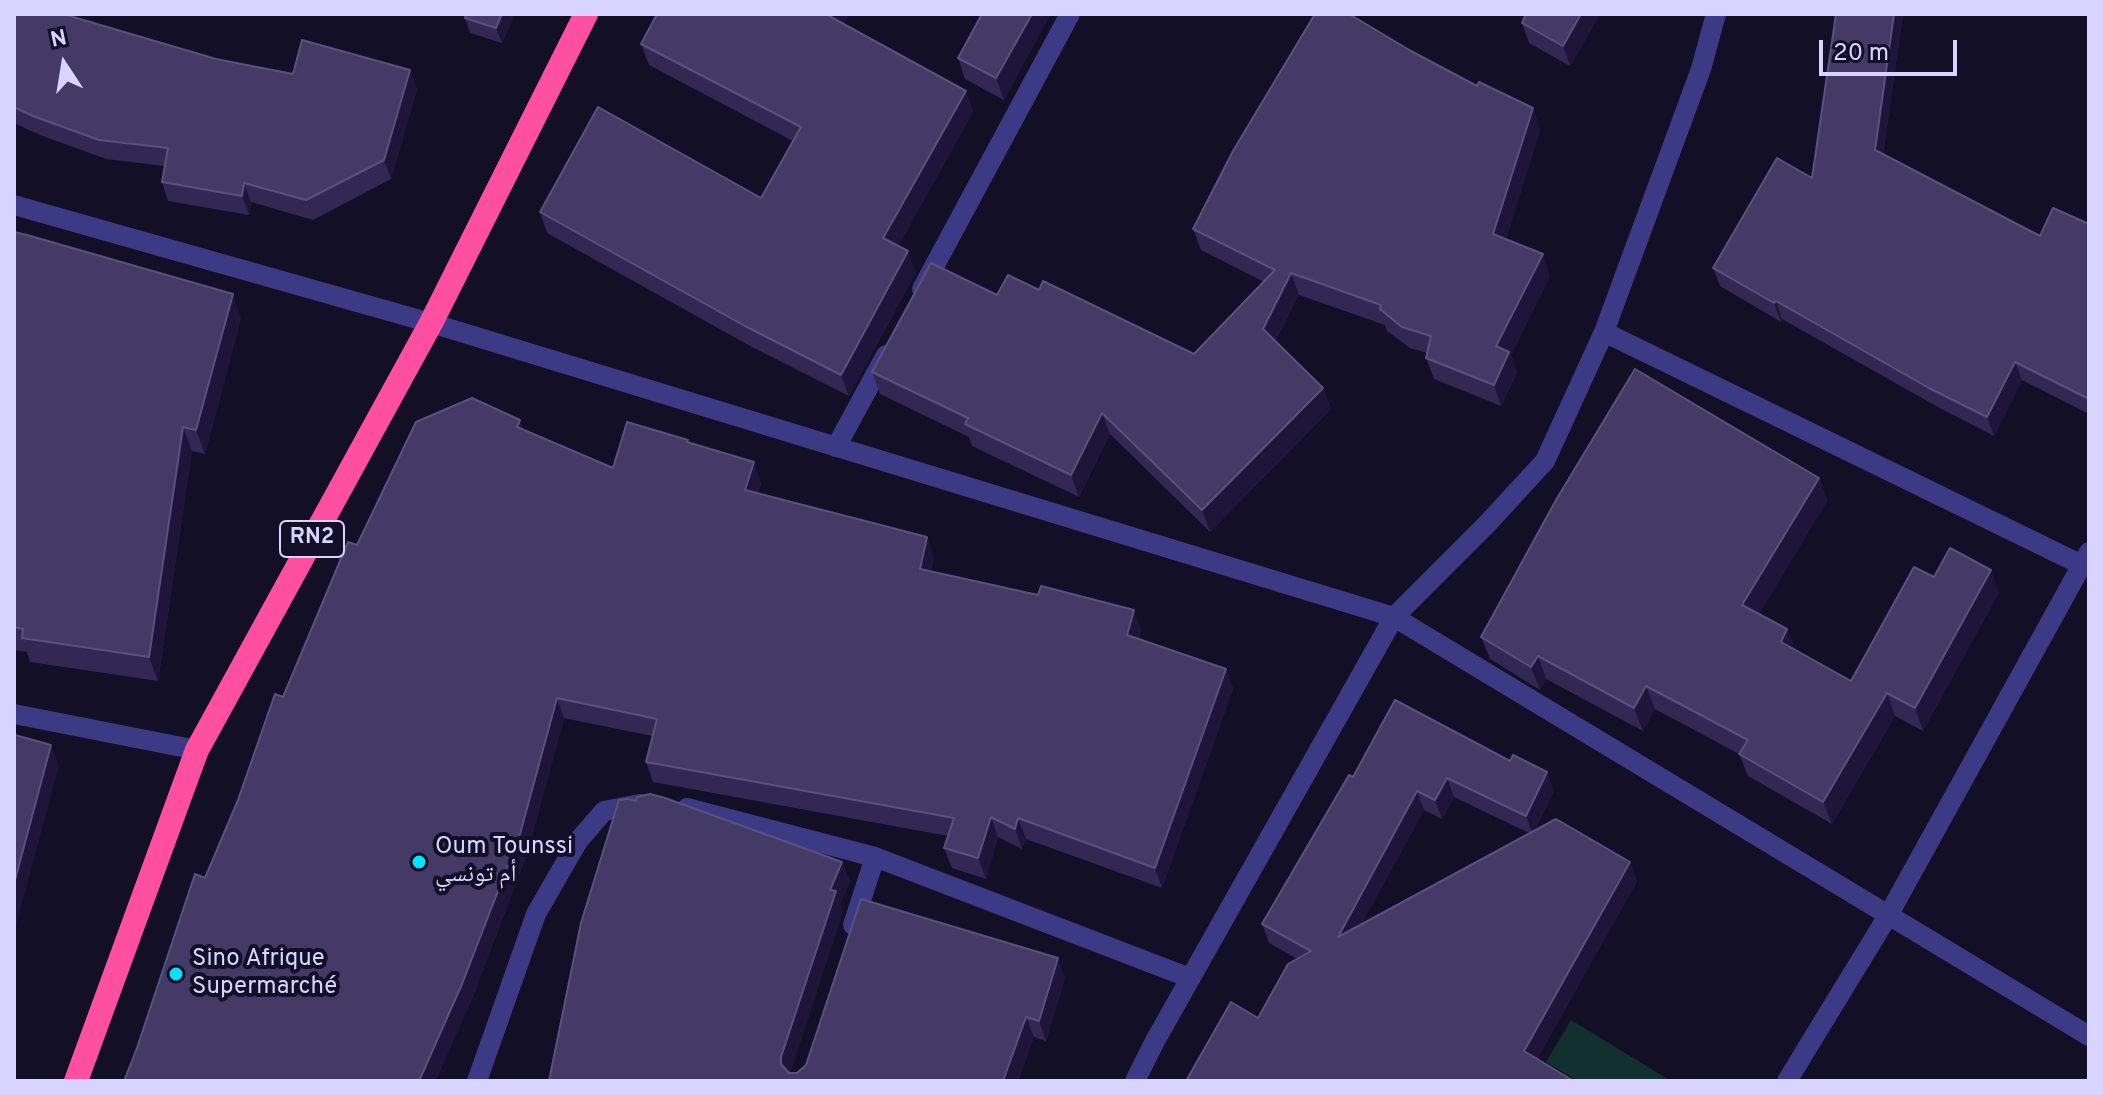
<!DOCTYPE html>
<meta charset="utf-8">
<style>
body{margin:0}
#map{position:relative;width:2103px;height:1095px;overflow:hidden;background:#130f26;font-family:Overpass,sans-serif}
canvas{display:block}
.frame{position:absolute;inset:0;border:16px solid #d9d4ff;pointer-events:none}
.north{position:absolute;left:24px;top:24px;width:80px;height:80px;-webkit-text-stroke:6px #130f26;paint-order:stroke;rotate:348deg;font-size:22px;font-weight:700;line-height:32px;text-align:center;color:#d9d4ff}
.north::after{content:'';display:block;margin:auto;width:28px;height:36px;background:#d9d4ff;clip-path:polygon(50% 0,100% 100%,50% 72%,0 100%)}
.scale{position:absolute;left:1819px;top:40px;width:138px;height:36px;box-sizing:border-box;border:4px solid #d9d4ff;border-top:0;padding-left:10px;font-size:24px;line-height:28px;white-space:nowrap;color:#d9d4ff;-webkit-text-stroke:6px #130f26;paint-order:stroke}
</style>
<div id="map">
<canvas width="2103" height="1095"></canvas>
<div class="frame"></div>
<div class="north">N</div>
<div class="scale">20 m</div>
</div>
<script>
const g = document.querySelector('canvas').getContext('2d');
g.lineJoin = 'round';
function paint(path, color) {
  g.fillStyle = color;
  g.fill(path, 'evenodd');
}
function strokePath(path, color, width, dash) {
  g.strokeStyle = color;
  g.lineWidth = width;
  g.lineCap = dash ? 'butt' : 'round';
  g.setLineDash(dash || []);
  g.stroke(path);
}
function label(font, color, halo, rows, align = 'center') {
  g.font = font + ' Overpass,"Noto Naskh Arabic",sans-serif';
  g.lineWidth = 8;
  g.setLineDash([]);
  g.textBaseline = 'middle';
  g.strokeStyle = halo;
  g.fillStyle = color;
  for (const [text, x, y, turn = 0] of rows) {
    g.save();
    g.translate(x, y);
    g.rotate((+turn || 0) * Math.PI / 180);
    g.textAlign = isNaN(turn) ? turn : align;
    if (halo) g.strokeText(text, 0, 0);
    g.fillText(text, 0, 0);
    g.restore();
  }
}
const green = new Path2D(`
 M 1571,1020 L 1671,1081 L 1578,1081 L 1546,1062 Z`);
const minor = new Path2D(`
 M 14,205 L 431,323 L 1394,617 L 2089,1036
 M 922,289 L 1070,14
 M 1604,332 L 2082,565
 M 836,447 L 886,355
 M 14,714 L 197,750
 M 687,808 L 875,857 L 1190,978
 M 853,925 L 875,857
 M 477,1081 L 536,914 L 578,841 L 604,811 L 640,804
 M 1135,1081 L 1155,1041 L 1394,617 L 1488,523 L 1545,461 L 1604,332 L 1701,69 L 1716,14
 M 1787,1081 L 1889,914 L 2089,552`);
const highway = new Path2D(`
 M 76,1081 L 197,750 L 431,323 L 586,14`);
const wall = new Path2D(`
 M 14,14 L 216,59 L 293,74 L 410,70 L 417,89 L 391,179 L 313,220 L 251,202 L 249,215 L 168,201 L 162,182 L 164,166 L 106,159 L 40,135 L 14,123 Z
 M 466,14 L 515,14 L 502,43 L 470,33 L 465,18 Z
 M 982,14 L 1004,100 L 965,79 L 958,58 Z
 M 1600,14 L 1570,66 L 1529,43 L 1522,23 Z
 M 1836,14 L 1903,14 L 1883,155 L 2040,236 L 2089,224 L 2089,414 L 2022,380 L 1994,436 L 1936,406 L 1782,319 L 1781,322 L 1720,286 L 1713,268 L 1812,178 Z
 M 844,25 L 966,91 L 973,112 L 898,246 L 916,272 L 849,396 L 752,347 L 547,233 L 540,212 L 761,198 L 793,141 L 649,65 L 641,44 Z
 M 1411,51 L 1477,86 L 1533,108 L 1540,130 L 1506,239 L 1550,276 L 1511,355 L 1517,373 L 1501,406 L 1434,379 L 1426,358 L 1427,353 L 1410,348 L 1387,331 L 1385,325 L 1299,295 L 1275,341 L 1323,388 L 1331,409 L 1210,532 L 1110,434 L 1079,497 L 972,446 L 969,437 L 880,394 L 872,372 L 997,295 L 1039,290 L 1194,354 L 1264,282 L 1201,250 L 1193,229 Z
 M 14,232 L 241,318 L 205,454 L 192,451 L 158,681 L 30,662 L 27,652 L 14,650 Z
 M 520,420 L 524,430 L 613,468 L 689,443 L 761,483 L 758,493 L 934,557 L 931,571 L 1141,630 L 1139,639 L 1226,669 L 1233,689 L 1162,888 L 1026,839 L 1022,849 L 998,837 L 986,879 L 952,868 L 944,848 L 948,836 L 653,782 L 646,762 L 652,736 L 564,718 L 527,854 L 470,1004 L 205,878 L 283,697 L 357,545 Z
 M 1819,478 L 1827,501 L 1759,614 L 1787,629 L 1795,650 L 1851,681 L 1934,577 L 1999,592 L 1923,731 L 1895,716 L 1832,824 L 1748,776 L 1739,754 L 1655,709 L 1643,731 L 1546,679 L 1540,690 L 1490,659 L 1481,637 Z
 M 1395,700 L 1554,791 L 1535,830 L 1630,862 L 1637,881 L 1537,1059 L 1573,1081 L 1186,1081 L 1258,1018 L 1297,959 L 1269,943 L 1262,924 L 1353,777 ZM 1454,797 L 1529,833 L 1362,923 L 1424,810 L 1442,819 Z
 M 842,862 L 850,882 L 840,904 L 843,912 L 790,1073 L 797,1073 L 1065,978 L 1046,1041 L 1034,1037 L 1018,1081 L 549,1081 Z`);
const shadedWall = new Path2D(`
 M 502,14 L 515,14 L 502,43 L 496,28 Z
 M 831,14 L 850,14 L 837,37 L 829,16 Z
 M 1032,14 L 1051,14 L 1004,100 L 996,78 Z
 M 1581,14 L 1600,14 L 1570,66 L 1563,46 Z
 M 1894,14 L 1903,14 L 1881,168 L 1875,150 Z
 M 410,70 L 417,89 L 391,179 L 384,160 Z
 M 966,91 L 973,112 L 891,259 L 883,238 Z
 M 1533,108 L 1540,130 L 1501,255 L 1493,234 Z
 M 244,183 L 251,202 L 249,215 L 242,196 Z
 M 908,251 L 916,272 L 849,396 L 841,375 Z
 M 1543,254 L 1550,276 L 1511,355 L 1517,373 L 1501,406 L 1494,385 L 1496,346 Z
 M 1291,273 L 1299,295 L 1270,350 L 1263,329 Z
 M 233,294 L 241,318 L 205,454 L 196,430 Z
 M 1776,301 L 1782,319 L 1781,322 L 1774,303 Z
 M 2015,362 L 2022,380 L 1994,436 L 1987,417 Z
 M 1323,388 L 1331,409 L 1210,532 L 1202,510 Z
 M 1102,413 L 1110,434 L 1079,497 L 1071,475 Z
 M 520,420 L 528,440 L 517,427 Z
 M 183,427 L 192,451 L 158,681 L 149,657 Z
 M 754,462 L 761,483 L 753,510 L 745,490 Z
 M 1819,478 L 1827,501 L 1751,628 L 1742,605 Z
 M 927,537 L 934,557 L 927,589 L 920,569 Z
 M 1991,570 L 1999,592 L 1923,731 L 1915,708 Z
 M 1134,610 L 1141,630 L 1135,655 L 1127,635 Z
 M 1787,629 L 1796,652 L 1781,642 Z
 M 1538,656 L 1546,679 L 1540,690 L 1531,667 Z
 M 1226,669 L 1233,689 L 1162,888 L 1155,868 Z
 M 1646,686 L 1655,709 L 1643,731 L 1634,708 Z
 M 1887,693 L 1895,716 L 1832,824 L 1823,802 Z
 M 557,698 L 564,718 L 527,854 L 470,1004 L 436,1081 L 419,1081 Z
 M 51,745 L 59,766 L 14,933 L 14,884 Z
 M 1547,772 L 1554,791 L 1533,835 L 1526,816 Z
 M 1447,778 L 1454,797 L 1442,819 L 1435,800 Z
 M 1417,791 L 1424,810 L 1344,956 L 1338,937 Z
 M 991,817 L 998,837 L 986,879 L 978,858 Z
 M 1018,818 L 1026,839 L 1022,849 L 1015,829 Z
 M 842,862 L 850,882 L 840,904 L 843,912 L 789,1077 L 781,1064 L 781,1057 L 830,890 Z
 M 1630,862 L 1637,881 L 1531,1070 L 1524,1051 Z
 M 1058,958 L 1065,978 L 1046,1041 L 1039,1021 Z
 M 1026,1017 L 1034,1037 L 1018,1081 L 1003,1081 Z`);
const building = new Path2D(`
 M 14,14 L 63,14 L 216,59 L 293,74 L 302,40 L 410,70 L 384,160 L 306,200 L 244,183 L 242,196 L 162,182 L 168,148 L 99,140 L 33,116 L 14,107 Z
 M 466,14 L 502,14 L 496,28 L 465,18 Z
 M 657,14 L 831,14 L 829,16 L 966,91 L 883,238 L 908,251 L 841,375 L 745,326 L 540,212 L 598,107 L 761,198 L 801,127 L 641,44 Z
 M 982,14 L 1032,14 L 996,78 L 958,58 Z
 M 1315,14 L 1349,14 L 1411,51 L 1477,86 L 1479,82 L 1533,108 L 1493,234 L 1543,254 L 1496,346 L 1509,352 L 1494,385 L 1426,358 L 1431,336 L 1402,327 L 1380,309 L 1381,305 L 1291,273 L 1263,329 L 1323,388 L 1202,510 L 1102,413 L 1071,475 L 965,424 L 968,418 L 872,372 L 931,263 L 997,295 L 1008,275 L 1039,290 L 1043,281 L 1194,354 L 1275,270 L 1193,229 L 1233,151 Z
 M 1526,14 L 1581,14 L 1563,46 L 1522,23 Z
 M 1836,14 L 1894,14 L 1875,150 L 2040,236 L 2053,208 L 2089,224 L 2089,399 L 2015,362 L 1987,417 L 1929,388 L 1776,301 L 1774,303 L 1713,268 L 1777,158 L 1812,178 Z
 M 14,232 L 27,235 L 233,294 L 196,430 L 183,427 L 149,657 L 22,638 L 23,629 L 14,627 Z
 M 1635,369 L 1819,478 L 1742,605 L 1787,629 L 1781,642 L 1851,681 L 1914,567 L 1934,577 L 1950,548 L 1991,570 L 1915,708 L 1887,693 L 1823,802 L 1739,754 L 1748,740 L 1646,686 L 1634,708 L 1538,656 L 1531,667 L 1481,637 L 1556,500 Z
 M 472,398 L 520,420 L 517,427 L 613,468 L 627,422 L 688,440 L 687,442 L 754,462 L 745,490 L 927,537 L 920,569 L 1038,595 L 1041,586 L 1134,610 L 1127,635 L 1226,669 L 1155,868 L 1018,818 L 1015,829 L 991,817 L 978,858 L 944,848 L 954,818 L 646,762 L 657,719 L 557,698 L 520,834 L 462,984 L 419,1081 L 124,1081 L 137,1048 L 195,874 L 205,878 L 238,800 L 275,694 L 283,697 L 348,542 L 357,545 L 416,422 Z
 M 1395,700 L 1510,761 L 1513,755 L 1547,772 L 1526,816 L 1447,778 L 1435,800 L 1417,791 L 1338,937 L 1556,819 L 1630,862 L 1524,1051 L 1572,1080 L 1572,1081 L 1186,1081 L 1231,1002 L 1258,1018 L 1288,964 L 1311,951 L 1262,924 L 1349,775 L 1353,777 Z
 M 15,735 L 51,745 L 14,884 L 14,741 Z
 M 650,794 L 665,798 L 842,862 L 830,890 L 836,891 L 781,1057 L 781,1064 L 789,1073 L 797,1073 L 806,1065 L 861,899 L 1058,958 L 1039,1021 L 1026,1017 L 1003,1081 L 549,1081 L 581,923 L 619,800 L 627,799 L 636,801 L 637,797 Z`);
const markers = [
 [419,862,8,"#00e5ff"],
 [176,974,8,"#00e5ff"]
];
const shields = [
 [312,539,64]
];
const shieldNames = [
 ["RN2",312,539]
];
const poiNames = [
 ["Oum Tounssi",435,848],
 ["أم تونسي",435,876],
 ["Sino Afrique",192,960],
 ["Supermarché",192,988]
];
paint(green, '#12302f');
strokePath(minor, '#3d3a85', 20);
strokePath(highway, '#ff4fa3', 24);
paint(wall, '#312854');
paint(shadedWall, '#1d163a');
paint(building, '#433a66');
strokePath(building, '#5a527e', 2);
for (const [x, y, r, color] of markers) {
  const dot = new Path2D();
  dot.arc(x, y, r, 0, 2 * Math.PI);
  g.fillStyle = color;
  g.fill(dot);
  strokePath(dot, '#130f26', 3);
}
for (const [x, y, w] of shields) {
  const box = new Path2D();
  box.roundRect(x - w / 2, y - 18, w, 36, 6);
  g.fillStyle = '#130f26';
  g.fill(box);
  strokePath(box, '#d9d4ff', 2);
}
label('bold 22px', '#d9d4ff', null, shieldNames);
label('24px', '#d9d4ff', '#130f26', poiNames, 'left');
</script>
